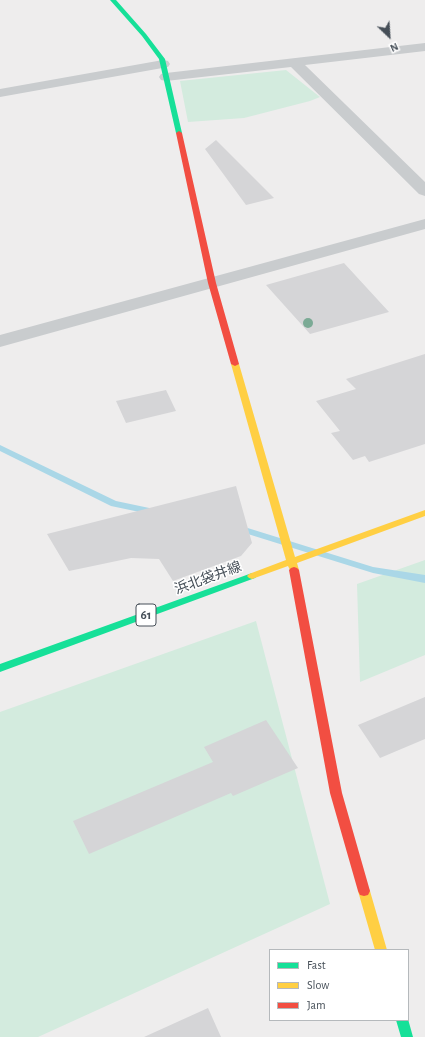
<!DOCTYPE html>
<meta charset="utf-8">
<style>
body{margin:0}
#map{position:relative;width:425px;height:1037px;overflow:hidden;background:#eeeded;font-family:"Alegreya Sans",sans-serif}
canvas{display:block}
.legend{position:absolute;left:269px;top:949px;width:140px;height:72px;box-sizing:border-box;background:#fff;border:1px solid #b5b9bc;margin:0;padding:5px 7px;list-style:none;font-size:12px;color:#464f58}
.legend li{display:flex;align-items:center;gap:8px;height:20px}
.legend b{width:20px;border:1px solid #b5b9bc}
.north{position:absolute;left:369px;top:16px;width:40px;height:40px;-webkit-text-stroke:3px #fff;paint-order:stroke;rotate:155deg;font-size:11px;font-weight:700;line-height:16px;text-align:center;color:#464f58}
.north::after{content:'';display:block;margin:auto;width:14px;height:18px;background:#464f58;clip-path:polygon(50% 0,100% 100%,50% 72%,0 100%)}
</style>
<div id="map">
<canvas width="425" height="1037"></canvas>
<ul class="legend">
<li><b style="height:5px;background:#16e098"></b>Fast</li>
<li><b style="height:5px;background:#ffcf43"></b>Slow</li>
<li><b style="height:5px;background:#f24e42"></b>Jam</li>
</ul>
<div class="north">N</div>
</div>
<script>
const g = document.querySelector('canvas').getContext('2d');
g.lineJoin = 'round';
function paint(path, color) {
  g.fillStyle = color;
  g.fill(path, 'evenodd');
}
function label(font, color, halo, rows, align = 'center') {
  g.font = font + ' "Alegreya Sans","Noto Sans JP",sans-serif';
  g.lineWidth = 3;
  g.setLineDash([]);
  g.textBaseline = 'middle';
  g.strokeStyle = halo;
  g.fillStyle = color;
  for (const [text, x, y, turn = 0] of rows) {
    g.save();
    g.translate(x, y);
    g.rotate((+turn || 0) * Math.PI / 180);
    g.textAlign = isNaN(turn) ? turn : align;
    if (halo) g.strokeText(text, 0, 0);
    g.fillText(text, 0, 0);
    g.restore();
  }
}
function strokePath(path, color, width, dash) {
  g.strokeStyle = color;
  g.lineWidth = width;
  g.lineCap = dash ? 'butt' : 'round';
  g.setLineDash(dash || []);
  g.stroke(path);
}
const green = new Path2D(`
 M 286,70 L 320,97 L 310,101 L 244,118 L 188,122 L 180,81 Z
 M 425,560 L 425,655 L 360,682 L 357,584 Z
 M 256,621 L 330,904 L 38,1037 L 0,1037 L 0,712 Z`);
const stream = new Path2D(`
 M 0,445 L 116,501 L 154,509 L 158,512 L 154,515 L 111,506 L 0,451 Z
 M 238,525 L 373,567 L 425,575 L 425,583 L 373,573 L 235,530 L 233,528 L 235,526 Z`);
const building = new Path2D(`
 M 216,140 L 274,198 L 246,205 L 205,149 Z
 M 344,263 L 389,312 L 310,334 L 266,285 Z
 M 425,354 L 425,444 L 369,462 L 365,456 L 353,460 L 331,433 L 340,431 L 316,401 L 356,389 L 346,379 Z
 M 166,390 L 176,411 L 126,423 L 116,401 Z
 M 236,486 L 252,543 L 241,556 L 173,581 L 159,559 L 131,558 L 69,571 L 47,534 Z
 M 425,697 L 425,739 L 380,758 L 358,725 Z
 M 266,720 L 298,768 L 233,796 L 231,793 L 89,854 L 73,821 L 213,762 L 204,747 Z
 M 208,1008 L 221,1037 L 144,1037 Z`);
const street = new Path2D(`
 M 425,43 L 425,51 L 305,65 L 425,182 L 425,196 L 419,194 L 291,67 L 166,81 L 161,80 L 159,77 L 161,74 L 166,73 Z
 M 163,60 L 168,61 L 170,64 L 168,67 L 0,97 L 0,89 Z
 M 425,219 L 425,229 L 0,347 L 0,335 Z`);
const fast = new Path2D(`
 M 110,0 L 116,0 L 146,34 L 165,59 L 182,133 L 181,134 L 176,133 L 159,59 L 142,36 Z
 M 252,573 L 255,574 L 257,576 L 255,578 L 0,672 L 0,664 Z
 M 408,1019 L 413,1037 L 401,1037 L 396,1020 Z`);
const slow = new Path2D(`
 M 232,362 L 235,362 L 239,364 L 295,557 L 425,510 L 425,516 L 297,563 L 299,570 L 297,572 L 291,572 L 288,566 L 252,579 L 249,578 L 247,576 L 249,574 L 286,560 L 231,364 Z
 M 364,886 L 368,887 L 370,891 L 387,950 L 375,950 L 358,891 L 360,887 Z`);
const jam = new Path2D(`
 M 179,131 L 182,133 L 216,283 L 239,364 L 235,366 L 231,364 L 208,283 L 176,133 Z
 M 294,567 L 297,568 L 299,570 L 342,793 L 370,891 L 368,895 L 364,896 L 360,895 L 358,891 L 330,793 L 289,570 L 291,568 Z`);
const trees = [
 [308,323]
];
const shields = [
 [146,615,20]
];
const shieldNames = [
 ["61",146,615]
];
const streetNames = [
 ["浜北袋井線",208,578,-20]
];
paint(green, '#d3ebde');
paint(stream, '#aad7e7');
paint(building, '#d5d5d7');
paint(street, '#c9ccce');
paint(fast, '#16e098');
paint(slow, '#ffcf43');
paint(jam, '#f24e42');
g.fillStyle = '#7baa95';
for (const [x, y] of trees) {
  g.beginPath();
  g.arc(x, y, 5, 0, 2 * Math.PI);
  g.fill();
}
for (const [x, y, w] of shields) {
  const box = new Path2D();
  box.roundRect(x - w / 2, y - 11, w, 22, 3);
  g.fillStyle = '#fff';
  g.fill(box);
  strokePath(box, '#464f58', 1);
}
label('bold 13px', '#464f58', null, shieldNames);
label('14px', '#464f58', '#fff', streetNames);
</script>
